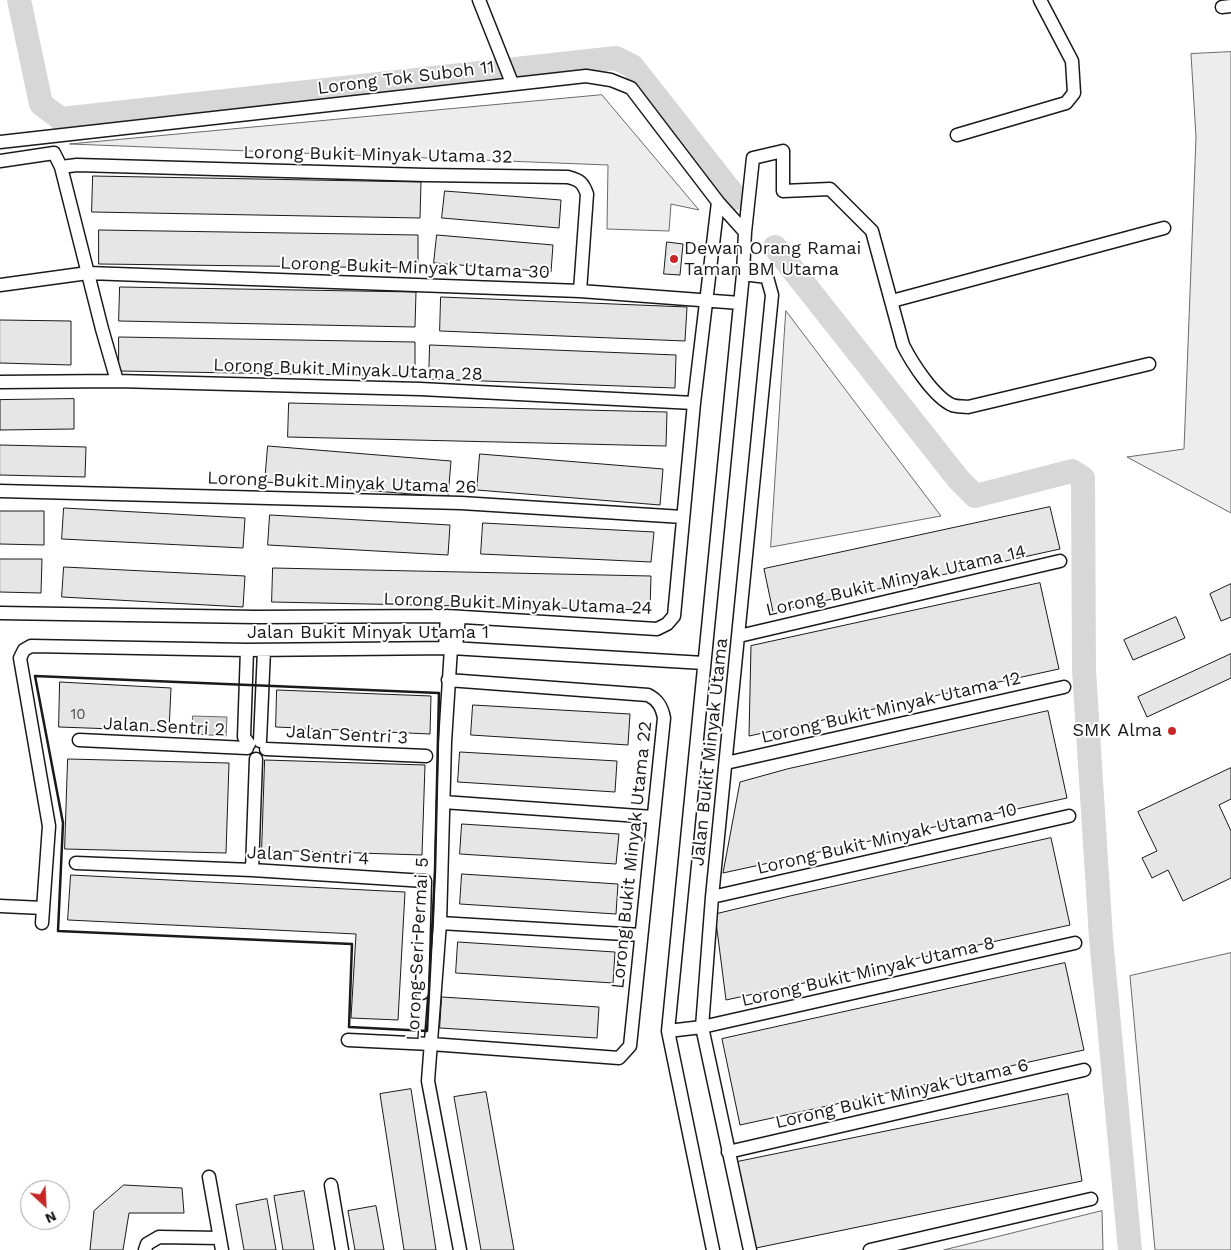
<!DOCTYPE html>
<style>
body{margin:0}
#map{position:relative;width:1231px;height:1250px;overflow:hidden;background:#fff;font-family:"Work Sans",sans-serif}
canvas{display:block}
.north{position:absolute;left:20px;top:1180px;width:50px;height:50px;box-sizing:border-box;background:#fff;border:1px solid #a3a3a3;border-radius:50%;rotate:155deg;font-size:14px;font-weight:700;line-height:20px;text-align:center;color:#1a1a1a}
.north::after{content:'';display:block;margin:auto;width:18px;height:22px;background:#c62828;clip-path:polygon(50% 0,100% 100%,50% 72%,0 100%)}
</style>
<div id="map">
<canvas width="1231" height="1250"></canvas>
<div class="north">N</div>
</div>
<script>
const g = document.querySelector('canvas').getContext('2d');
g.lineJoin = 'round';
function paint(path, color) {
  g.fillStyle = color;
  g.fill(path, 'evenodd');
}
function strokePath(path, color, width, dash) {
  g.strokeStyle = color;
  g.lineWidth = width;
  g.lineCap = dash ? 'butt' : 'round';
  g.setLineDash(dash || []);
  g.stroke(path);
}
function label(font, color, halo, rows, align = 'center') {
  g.font = font + ' "Work Sans",sans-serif';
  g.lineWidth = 4;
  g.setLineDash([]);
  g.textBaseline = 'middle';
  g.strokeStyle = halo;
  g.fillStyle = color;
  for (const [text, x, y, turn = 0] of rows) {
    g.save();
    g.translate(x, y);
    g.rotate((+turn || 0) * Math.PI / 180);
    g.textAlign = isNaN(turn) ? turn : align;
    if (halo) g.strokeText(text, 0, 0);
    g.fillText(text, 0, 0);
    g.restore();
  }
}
const built = new Path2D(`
 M 1231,52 L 1231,513 L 1127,457 L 1184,449 L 1196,137 L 1191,54 Z
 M 602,95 L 699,210 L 671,204 L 669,231 L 607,229 L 608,165 L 70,144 Z
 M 786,311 L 941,516 L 771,547 Z
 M 1231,953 L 1231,1250 L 1155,1250 L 1130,976 Z
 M 1102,1211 L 1103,1250 L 944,1250 Z`);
const water = new Path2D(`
 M 193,716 L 227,717 L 226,736 L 192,734 Z`);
const river = new Path2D(`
 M 19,0 L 41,104 L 61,119 L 616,58 L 632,66 L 736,198
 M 775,247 L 959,480 L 975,496 L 1072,471 L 1083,478 L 1084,670 L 1101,938 L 1130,1250`);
const building = new Path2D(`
 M 93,176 L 421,182 L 420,218 L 92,212 Z
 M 445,191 L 561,200 L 559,228 L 442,218 Z
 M 99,230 L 418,235 L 418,268 L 99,264 Z
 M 437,235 L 553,245 L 551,272 L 434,263 Z
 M 667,242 L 683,244 L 680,275 L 664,274 Z
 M 120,287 L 416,292 L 415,327 L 119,321 Z
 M 441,297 L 687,307 L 685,341 L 440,331 Z
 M 0,320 L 71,321 L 71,365 L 0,363 Z
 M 119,337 L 415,342 L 415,376 L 119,371 Z
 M 430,345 L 676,355 L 675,388 L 429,379 Z
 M 74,399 L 74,429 L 0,430 L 0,400 Z
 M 289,403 L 667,412 L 666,446 L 288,437 Z
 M 0,445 L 86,447 L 85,477 L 0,475 Z
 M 268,446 L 451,461 L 448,497 L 265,482 Z
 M 480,454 L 663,469 L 660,505 L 477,490 Z
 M 1050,507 L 1060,549 L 773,612 L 764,569 Z
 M 64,508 L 245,518 L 243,548 L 62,539 Z
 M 0,511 L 44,511 L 44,545 L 0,544 Z
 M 270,515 L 450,525 L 448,555 L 268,545 Z
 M 483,523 L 654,532 L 651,562 L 481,554 Z
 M 0,559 L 42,559 L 41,593 L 0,592 Z
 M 64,567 L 245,576 L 243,607 L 62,597 Z
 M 273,568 L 651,576 L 650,610 L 272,602 Z
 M 1040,583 L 1059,669 L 749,736 L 751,646 Z
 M 1231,584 L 1231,617 L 1221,621 L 1210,594 Z
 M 1176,617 L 1185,638 L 1133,660 L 1124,640 Z
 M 1231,654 L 1231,678 L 1147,717 L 1138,697 Z
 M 60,682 L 171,688 L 169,731 L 59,727 Z
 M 277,690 L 431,696 L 430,734 L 276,727 Z
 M 473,705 L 630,714 L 628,745 L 471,735 Z
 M 1048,711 L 1067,798 L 723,873 L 740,782 L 787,769 Z
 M 460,752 L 617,761 L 615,792 L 458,782 Z
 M 68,759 L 229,763 L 226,853 L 65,849 Z
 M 265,760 L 425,765 L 422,855 L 262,850 Z
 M 1231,768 L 1231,799 L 1219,805 L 1231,831 L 1231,878 L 1183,901 L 1168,870 L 1152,878 L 1142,858 L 1157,851 L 1138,812 Z
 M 462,824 L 619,834 L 616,864 L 460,854 Z
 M 1051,838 L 1070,925 L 726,1000 L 715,914 L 790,896 Z
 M 462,874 L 618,884 L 616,914 L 460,904 Z
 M 71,875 L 405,892 L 398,1020 L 351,1018 L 356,934 L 68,920 Z
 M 458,942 L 615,952 L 613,983 L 456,973 Z
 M 1065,963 L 1084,1050 L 740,1125 L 722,1039 Z
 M 442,997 L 599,1007 L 597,1038 L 440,1028 Z
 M 411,1089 L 436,1250 L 404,1250 L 380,1094 Z
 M 486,1092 L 514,1250 L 481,1250 L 454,1097 Z
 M 1068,1094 L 1082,1181 L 756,1248 L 737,1162 Z
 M 124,1185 L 182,1188 L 184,1213 L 129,1213 L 123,1250 L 90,1250 L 94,1211 Z
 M 304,1191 L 314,1250 L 283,1250 L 274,1196 Z
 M 267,1199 L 276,1250 L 244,1250 L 236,1205 Z
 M 376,1206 L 384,1250 L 355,1250 L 348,1211 Z`);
const minor = new Path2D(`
 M 479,0 L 512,83
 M 1222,7 L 1231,6
 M 957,135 L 1066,103 L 1074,93 L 1072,61 L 1040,0
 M 0,142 L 586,76 L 611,80 L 631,88 L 718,202 L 745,232
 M 0,161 L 54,153 L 61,167 L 102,329 L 117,381
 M 61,167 L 77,165 L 426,175 L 568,177 C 580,180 583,183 587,194 L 580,291
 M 743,274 L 767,277 L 772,295 L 712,897 L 702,1027 L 750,1250
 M 0,285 L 88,273 L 580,291 L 740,303
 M 892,301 L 1164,228
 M 0,382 L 117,381 L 420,389 L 694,403
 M 0,491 L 461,503 L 683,517
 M 0,613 L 256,617 L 447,616 L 657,629 L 667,624 L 674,616 L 694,403 L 718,202
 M 739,636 L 1060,561
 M 445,648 L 447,616
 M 451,648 L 445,742 L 440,923 L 428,1081 L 460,1250
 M 456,648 L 459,617
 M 247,650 L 244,737 L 249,744
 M 79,740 L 247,748
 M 260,741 L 264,650
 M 266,749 L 426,756
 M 726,763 L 1064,687
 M 443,802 L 653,817
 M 76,863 L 252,870 L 425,881 L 422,993
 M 252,870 L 256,759
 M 712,897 L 1069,816
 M 0,906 L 43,908
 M 42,923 L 49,826 L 20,658 L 24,650 L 31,646 L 247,650 L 451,648 L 704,663
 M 440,923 L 641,935
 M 668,1031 L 702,1027 L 1075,943
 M 348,1040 L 431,1044 L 619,1058 L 630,1046 L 664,718 C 662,707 658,700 648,695 L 448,680
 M 728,1152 L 1084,1070
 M 209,1177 L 222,1250
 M 331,1185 L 342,1250
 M 145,1250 L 147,1244 L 159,1237 L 220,1238
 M 713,1250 L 668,1031 L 743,274 L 745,232 L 753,158 L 783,151 L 783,191 L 830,189 L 872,231 L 903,345 C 912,363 934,397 952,405 C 957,407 963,406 968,407 L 1149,364
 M 870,1250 L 1091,1199`);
const wall = new Path2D(`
 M 35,676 L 439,693 L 435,871 L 427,1031 L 349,1027 L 352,944 L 58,931 L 63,823 Z`);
const markers = [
 [674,259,5,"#c62828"],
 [1172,731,5,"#c62828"]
];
const numberNames = [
 ["10",78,715]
];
const streetNames = [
 ["Lorong Tok Suboh 11",406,78,-7],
 ["Lorong Bukit Minyak Utama 32",378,155,1],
 ["Lorong Bukit Minyak Utama 30",415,268,2],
 ["Lorong Bukit Minyak Utama 28",348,370,2],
 ["Lorong Bukit Minyak Utama 26",342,483,2],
 ["Lorong Bukit Minyak Utama 14",896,581,-13],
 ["Lorong Bukit Minyak Utama 24",518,604,2],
 ["Jalan Bukit Minyak Utama 1",368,633],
 ["Lorong Bukit Minyak Utama 12",891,708,-13],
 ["Jalan Sentri 2",164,727,3],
 ["Jalan Sentri 3",347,735,3],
 ["Jalan Bukit Minyak Utama",710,752,-84],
 ["Lorong Bukit Minyak Utama 10",887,839,-13],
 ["Lorong Bukit Minyak Utama 22",632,855,-84],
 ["Jalan Sentri 4",308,856,3],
 ["Lorong Seri Permai 5",418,949,-87],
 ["Lorong Bukit Minyak Utama 8",868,972,-13],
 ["Lorong Bukit Minyak Utama 6",902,1094,-13]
];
const poiNames = [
 ["Dewan Orang Ramai",684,249],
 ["Taman BM Utama",684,270],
 ["SMK Alma",1162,731,"right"]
];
paint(built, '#ededed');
strokePath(built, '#6a6a6a', 1);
paint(water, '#d7d7d7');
strokePath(water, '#6a6a6a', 1);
strokePath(river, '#d7d7d7', 24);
paint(building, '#e6e6e6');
strokePath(building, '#1a1a1a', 1);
strokePath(minor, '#1a1a1a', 15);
strokePath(minor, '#fff', 12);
strokePath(wall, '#1a1a1a', 2.5);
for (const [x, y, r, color] of markers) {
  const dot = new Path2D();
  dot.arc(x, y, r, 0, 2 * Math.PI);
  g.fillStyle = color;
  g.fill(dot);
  strokePath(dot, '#fff', 2);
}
label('15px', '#4d4d4d', null, numberNames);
label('18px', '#1a1a1a', '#fff', streetNames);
label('18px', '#1a1a1a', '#fff', poiNames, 'left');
</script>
